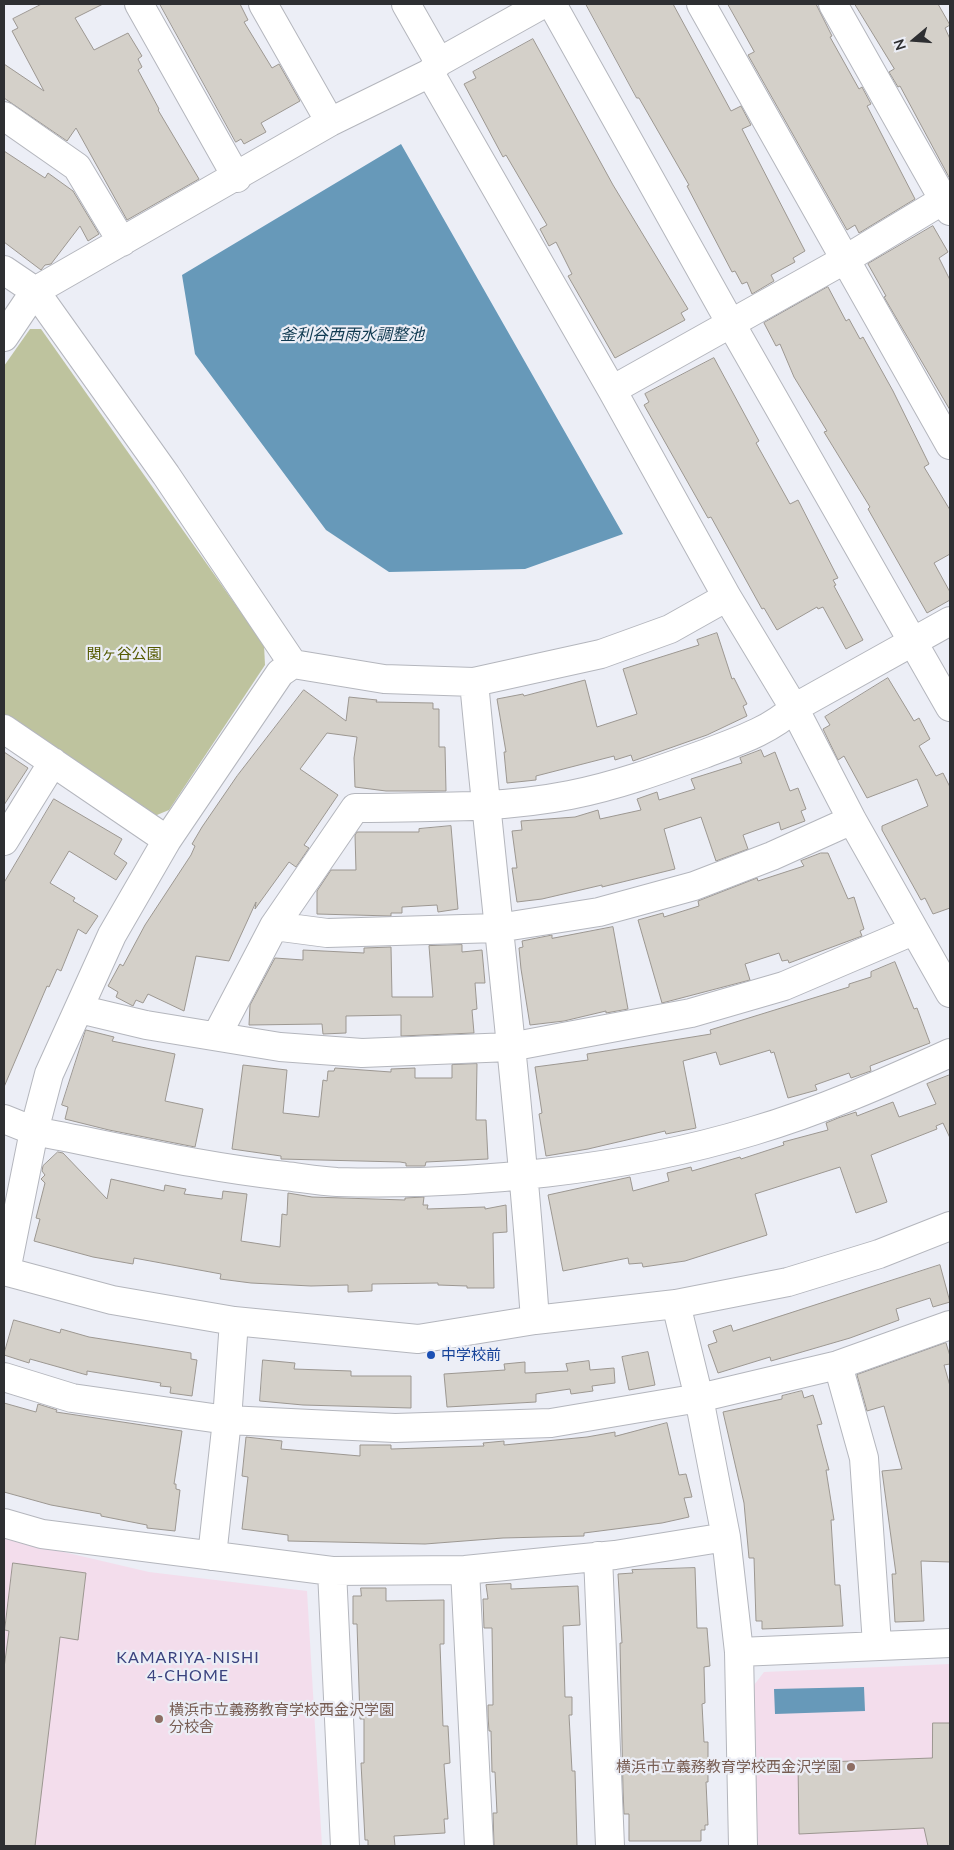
<!DOCTYPE html>
<meta charset="utf-8">
<style>
body{margin:0}
#map{position:relative;width:954px;height:1850px;overflow:hidden;background:#eceef6;font-family:Lato,sans-serif}
canvas{display:block}
.frame{position:absolute;inset:0;border:5px solid #2e2f32;pointer-events:none}
.north{position:absolute;left:889px;top:15px;width:50px;height:50px;-webkit-text-stroke:4px #eceef6;paint-order:stroke;rotate:252deg;font-size:14px;font-weight:700;line-height:20px;text-align:center;color:#2e2f32}
.north::after{content:'';display:block;margin:auto;width:18px;height:22px;background:#2e2f32;clip-path:polygon(50% 0,100% 100%,50% 72%,0 100%)}
</style>
<div id="map">
<canvas width="954" height="1850"></canvas>
<div class="frame"></div>
<div class="north">N</div>
</div>
<script>
const g = document.querySelector('canvas').getContext('2d');
g.lineJoin = 'round';
function paint(path, color) {
  g.fillStyle = color;
  g.fill(path, 'evenodd');
}
function strokePath(path, color, width, dash) {
  g.strokeStyle = color;
  g.lineWidth = width;
  g.lineCap = dash ? 'butt' : 'round';
  g.setLineDash(dash || []);
  g.stroke(path);
}
function label(font, color, halo, rows, align = 'center') {
  g.font = font + ' Lato,"Noto Sans JP",sans-serif';
  g.lineWidth = 4.5;
  g.setLineDash([]);
  g.textBaseline = 'middle';
  g.strokeStyle = halo;
  g.fillStyle = color;
  for (const [text, x, y, turn = 0] of rows) {
    g.save();
    g.translate(x, y);
    g.rotate((+turn || 0) * Math.PI / 180);
    g.textAlign = isNaN(turn) ? turn : align;
    if (halo) g.strokeText(text, 0, 0);
    g.fillText(text, 0, 0);
    g.restore();
  }
}
const education = new Path2D(`
 M 4,1538 L 149,1572 L 307,1591 L 322,1846 L 4,1846 Z
 M 950,1664 L 950,1846 L 755,1846 L 751,1689 L 764,1672 Z`);
const green = new Path2D(`
 M 30,329 L 41,329 L 264,645 L 265,665 L 169,810 L 152,817 L 4,719 L 4,366 Z`);
const water = new Path2D(`
 M 401,144 L 623,534 L 525,569 L 389,572 L 326,530 L 195,354 L 182,275 Z
 M 864,1687 L 865,1711 L 775,1714 L 774,1689 Z`);
const building = new Path2D(`
 M 42,4 L 103,4 L 75,18 L 94,50 L 128,33 L 142,56 L 138,59 L 142,67 L 138,70 L 159,109 L 158,110 L 199,179 L 127,220 L 76,128 L 67,141 L 4,98 L 4,64 L 44,91 L 12,31 L 18,28 L 13,19 Z
 M 160,4 L 240,4 L 248,20 L 244,22 L 272,68 L 279,64 L 300,101 L 261,123 L 266,132 L 244,144 L 241,139 L 236,142 Z
 M 586,4 L 673,4 L 731,111 L 741,106 L 751,125 L 742,129 L 805,251 L 793,258 L 795,262 L 771,275 L 774,281 L 752,294 L 747,282 L 742,284 L 735,271 L 732,272 L 687,186 L 689,185 L 639,98 L 637,98 Z
 M 728,4 L 816,4 L 832,36 L 830,37 L 859,89 L 862,87 L 871,104 L 867,106 L 915,199 L 859,233 L 855,225 L 847,230 L 748,55 L 754,52 Z
 M 855,4 L 938,4 L 950,25 L 945,28 L 950,39 L 950,179 L 900,86 L 898,87 L 889,72 L 894,69 Z
 M 533,39 L 613,185 L 688,309 L 681,313 L 685,320 L 615,358 L 568,276 L 572,274 L 556,242 L 549,246 L 540,229 L 547,225 L 506,155 L 503,157 L 464,84 L 476,78 L 473,72 Z
 M 4,151 L 45,178 L 48,173 L 73,191 L 99,234 L 88,241 L 80,226 L 51,264 L 45,265 L 41,270 L 4,242 Z
 M 933,226 L 948,252 L 939,258 L 950,280 L 950,410 L 884,297 L 886,296 L 868,264 Z
 M 828,287 L 846,321 L 849,319 L 860,339 L 863,337 L 893,391 L 929,464 L 924,467 L 950,510 L 950,554 L 934,563 L 950,592 L 950,600 L 927,613 L 868,509 L 870,507 L 824,432 L 827,431 L 794,377 L 780,344 L 776,346 L 764,323 Z
 M 714,358 L 759,441 L 756,443 L 790,504 L 798,500 L 838,578 L 833,580 L 836,585 L 834,586 L 863,640 L 846,649 L 823,607 L 818,609 L 817,607 L 777,630 L 764,608 L 762,609 L 711,517 L 708,518 L 644,405 L 649,402 L 645,394 Z
 M 717,633 L 732,679 L 734,678 L 747,704 L 743,706 L 747,716 L 707,735 L 633,761 L 631,755 L 615,760 L 614,756 L 536,776 L 536,780 L 507,783 L 504,752 L 506,752 L 497,699 L 523,694 L 524,696 L 585,680 L 597,727 L 637,714 L 623,669 L 699,645 L 697,640 Z
 M 888,678 L 914,721 L 919,718 L 930,739 L 919,746 L 936,776 L 943,773 L 950,787 L 950,908 L 933,914 L 925,898 L 921,900 L 882,830 L 882,826 L 928,806 L 917,779 L 867,798 L 844,756 L 838,760 L 823,729 L 830,725 L 825,717 Z
 M 304,690 L 346,721 L 349,697 L 377,700 L 376,702 L 433,703 L 433,709 L 439,709 L 439,747 L 445,747 L 446,791 L 386,791 L 355,787 L 354,758 L 357,737 L 327,733 L 300,769 L 338,795 L 304,845 L 309,848 L 296,867 L 289,862 L 255,909 L 256,902 L 229,961 L 196,956 L 184,1011 L 148,994 L 143,1003 L 136,1000 L 133,1006 L 116,997 L 118,992 L 108,986 L 120,964 L 123,966 L 145,925 L 191,855 L 195,846 L 192,844 L 202,827 L 237,776 Z
 M 761,750 L 764,757 L 775,752 L 790,791 L 798,788 L 806,809 L 801,811 L 805,821 L 781,830 L 779,822 L 743,835 L 748,849 L 716,861 L 701,817 L 664,829 L 675,869 L 602,887 L 602,885 L 542,899 L 517,902 L 512,868 L 517,868 L 512,831 L 522,830 L 521,821 L 575,817 L 598,810 L 600,819 L 641,810 L 637,799 L 657,792 L 659,800 L 695,789 L 691,779 L 742,763 L 740,758 Z
 M 4,752 L 28,768 L 4,805 Z
 M 54,799 L 122,839 L 114,854 L 127,863 L 116,880 L 69,851 L 50,883 L 75,898 L 73,901 L 98,916 L 86,934 L 78,929 L 61,971 L 57,969 L 49,987 L 47,986 L 4,1087 L 4,883 Z
 M 451,826 L 458,909 L 438,912 L 437,905 L 402,907 L 402,913 L 391,913 L 391,916 L 317,914 L 317,891 L 331,870 L 356,870 L 355,835 L 357,832 L 419,832 L 419,829 Z
 M 821,853 L 828,853 L 848,899 L 854,897 L 864,929 L 860,931 L 862,936 L 789,963 L 788,960 L 782,961 L 779,953 L 745,964 L 750,980 L 662,1003 L 638,920 L 663,913 L 664,917 L 699,906 L 698,901 L 757,878 L 758,881 L 804,866 L 801,861 Z
 M 613,927 L 628,1009 L 606,1013 L 606,1011 L 564,1021 L 530,1025 L 521,969 L 519,948 L 523,947 L 522,941 L 552,935 L 552,938 Z
 M 462,945 L 462,952 L 482,950 L 485,983 L 475,983 L 477,1009 L 472,1010 L 474,1033 L 401,1036 L 401,1015 L 346,1016 L 346,1033 L 323,1034 L 322,1024 L 249,1025 L 250,1005 L 275,958 L 303,960 L 303,950 L 364,953 L 364,948 L 391,947 L 392,997 L 433,997 L 429,946 Z
 M 895,962 L 914,1009 L 917,1008 L 930,1043 L 870,1066 L 871,1071 L 868,1072 L 851,1078 L 849,1073 L 815,1085 L 817,1090 L 788,1098 L 774,1052 L 771,1053 L 770,1050 L 720,1065 L 716,1052 L 683,1061 L 696,1128 L 666,1134 L 665,1131 L 588,1149 L 546,1156 L 539,1114 L 542,1113 L 535,1067 L 588,1060 L 587,1054 L 711,1034 L 710,1030 L 849,987 L 849,984 L 871,977 L 871,972 Z
 M 86,1030 L 114,1037 L 112,1041 L 175,1054 L 165,1101 L 203,1109 L 195,1147 L 109,1130 L 65,1119 L 68,1107 L 62,1105 Z
 M 477,1064 L 476,1120 L 486,1120 L 488,1159 L 426,1162 L 425,1166 L 406,1166 L 406,1163 L 400,1162 L 281,1159 L 281,1156 L 232,1149 L 243,1065 L 287,1070 L 283,1113 L 319,1117 L 323,1080 L 327,1081 L 328,1071 L 334,1071 L 335,1068 L 391,1072 L 391,1069 L 415,1068 L 415,1078 L 452,1078 L 452,1065 Z
 M 950,1075 L 950,1138 L 943,1123 L 936,1126 L 937,1129 L 871,1155 L 887,1202 L 856,1213 L 840,1167 L 755,1194 L 767,1235 L 685,1261 L 643,1267 L 642,1263 L 629,1264 L 628,1258 L 563,1271 L 548,1195 L 630,1177 L 633,1191 L 669,1181 L 667,1173 L 691,1167 L 692,1171 L 740,1157 L 741,1159 L 784,1145 L 783,1142 L 828,1130 L 826,1123 L 838,1118 L 856,1112 L 857,1116 L 893,1102 L 899,1117 L 936,1104 L 927,1084 Z
 M 58,1152 L 63,1153 L 107,1199 L 111,1179 L 164,1191 L 165,1185 L 186,1189 L 184,1194 L 222,1199 L 223,1191 L 247,1194 L 241,1241 L 280,1247 L 282,1214 L 287,1215 L 288,1193 L 312,1197 L 405,1200 L 405,1198 L 424,1197 L 423,1205 L 428,1205 L 427,1209 L 485,1207 L 485,1209 L 506,1205 L 507,1232 L 493,1233 L 494,1288 L 467,1288 L 467,1286 L 438,1285 L 438,1283 L 372,1284 L 372,1291 L 348,1292 L 348,1285 L 311,1286 L 251,1283 L 220,1279 L 221,1274 L 134,1258 L 133,1264 L 93,1257 L 34,1241 L 40,1219 L 36,1218 L 45,1183 L 41,1179 L 45,1175 L 42,1171 L 43,1166 Z
 M 940,1265 L 950,1302 L 933,1307 L 930,1298 L 896,1309 L 899,1320 L 850,1338 L 771,1361 L 770,1357 L 718,1373 L 708,1345 L 717,1342 L 713,1331 L 731,1325 L 733,1331 Z
 M 14,1320 L 60,1333 L 61,1329 L 89,1337 L 191,1353 L 191,1359 L 197,1360 L 192,1396 L 170,1393 L 171,1387 L 160,1386 L 161,1383 L 87,1371 L 87,1375 L 30,1359 L 29,1363 L 4,1355 Z
 M 946,1343 L 950,1356 L 950,1364 L 944,1365 L 950,1386 L 950,1562 L 921,1561 L 924,1621 L 895,1622 L 892,1574 L 896,1574 L 882,1471 L 902,1469 L 884,1406 L 867,1411 L 857,1375 Z
 M 648,1352 L 655,1385 L 629,1390 L 622,1357 Z
 M 263,1360 L 295,1363 L 294,1369 L 351,1371 L 351,1376 L 411,1376 L 411,1408 L 303,1405 L 260,1401 Z
 M 589,1361 L 590,1370 L 614,1368 L 615,1383 L 592,1386 L 593,1391 L 571,1394 L 570,1389 L 536,1394 L 536,1402 L 447,1407 L 444,1374 L 505,1370 L 504,1364 L 525,1362 L 525,1373 L 568,1371 L 566,1364 Z
 M 802,1391 L 804,1398 L 813,1395 L 822,1424 L 817,1425 L 829,1470 L 826,1470 L 834,1520 L 831,1520 L 835,1585 L 840,1585 L 843,1626 L 762,1629 L 762,1621 L 756,1621 L 754,1558 L 749,1558 L 744,1503 L 723,1412 L 782,1399 L 782,1396 Z
 M 4,1403 L 36,1412 L 38,1404 L 57,1410 L 56,1412 L 182,1431 L 174,1484 L 176,1484 L 176,1489 L 180,1490 L 175,1531 L 147,1528 L 147,1525 L 101,1516 L 101,1514 L 51,1505 L 4,1492 Z
 M 667,1423 L 679,1475 L 686,1474 L 692,1497 L 684,1498 L 689,1517 L 662,1523 L 584,1533 L 584,1536 L 503,1538 L 425,1544 L 288,1541 L 288,1535 L 242,1529 L 248,1477 L 242,1476 L 246,1437 L 282,1441 L 281,1449 L 360,1456 L 360,1445 L 391,1445 L 391,1449 L 484,1446 L 483,1443 L 504,1441 L 504,1445 L 587,1437 L 615,1432 L 615,1436 Z
 M 13,1563 L 86,1573 L 78,1640 L 60,1637 L 35,1846 L 4,1846 L 4,1668 L 9,1631 L 5,1630 Z
 M 695,1568 L 697,1628 L 707,1628 L 710,1666 L 704,1667 L 705,1703 L 702,1704 L 704,1742 L 708,1742 L 708,1782 L 706,1782 L 708,1825 L 705,1825 L 705,1830 L 701,1830 L 701,1841 L 629,1841 L 629,1814 L 624,1814 L 623,1790 L 620,1643 L 622,1643 L 618,1574 L 633,1573 L 632,1570 Z
 M 511,1584 L 511,1589 L 578,1586 L 580,1625 L 563,1626 L 565,1697 L 572,1697 L 572,1715 L 569,1715 L 572,1771 L 575,1771 L 577,1846 L 494,1846 L 493,1813 L 497,1813 L 495,1772 L 492,1772 L 491,1731 L 489,1731 L 488,1716 L 488,1705 L 493,1705 L 493,1697 L 492,1628 L 484,1628 L 483,1599 L 488,1599 L 486,1585 Z
 M 361,1588 L 386,1588 L 386,1601 L 444,1600 L 444,1644 L 440,1644 L 443,1726 L 448,1726 L 450,1763 L 444,1764 L 448,1819 L 444,1819 L 445,1833 L 394,1836 L 395,1846 L 368,1846 L 368,1840 L 365,1840 L 361,1763 L 364,1763 L 364,1719 L 360,1719 L 357,1624 L 353,1624 L 353,1596 L 361,1596 Z
 M 933,1723 L 950,1723 L 950,1846 L 928,1846 L 924,1828 L 799,1834 L 798,1763 L 932,1758 Z`);
const minor = new Path2D(`
 M 139,4 L 237,178
 M 263,4 L 330,122
 M 406,4 L 439,62
 M 552,4 L 730,322 L 950,707
 M 701,4 L 950,445
 M 833,4 L 950,211
 M 430,73 L 612,390 L 727,597 L 794,708 L 852,820 L 950,993
 M 4,116 L 77,167 L 122,242
 M 4,270 L 35,291 L 166,475 L 293,664
 M 4,337 L 35,291 L 330,122 L 430,73 L 439,62 L 543,4
 M 612,390 L 846,259 L 950,196
 M 474,682 C 494,894 520,1106 535,1320
 M 4,729 L 167,840
 M 4,841 L 53,762
 M 274,926 L 327,933 L 498,928 L 599,912 L 694,886 L 772,856 L 852,820
 M 79,1009 L 146,1025 L 280,1047 L 362,1053 L 510,1047 L 691,1013 L 784,986 L 913,931
 M 217,1035 L 274,926 L 355,808 C 427,807 500,809 570,795 C 616,786 660,770 704,754 C 735,742 770,731 794,708 L 950,621
 M 4,1119 L 34,1131 C 118,1147 201,1167 285,1176 C 302,1178 320,1181 337,1182 C 471,1186 624,1170 753,1131 C 821,1111 886,1082 950,1053
 M 4,1271 L 112,1300 L 234,1321 L 418,1339 L 535,1320 L 676,1304 L 788,1282 L 879,1254 L 950,1226
 M 6,1271 L 34,1131 L 49,1074 L 112,935 L 167,840 L 280,673 L 293,664 L 384,679 L 474,682 L 601,654 L 670,629 L 727,597
 M 676,1304 L 699,1398 L 726,1537 L 739,1652 L 743,1846
 M 838,1365 L 864,1458 L 877,1644
 M 4,1377 L 72,1398 L 227,1420 L 395,1428 L 551,1423 L 699,1398 L 838,1365 L 950,1325
 M 4,1523 L 42,1534 L 332,1571 L 465,1570 L 615,1555 L 726,1537
 M 212,1556 L 227,1420 L 234,1321
 M 598,1556 L 610,1846
 M 465,1570 L 479,1846
 M 332,1571 L 345,1846
 M 739,1652 L 950,1643`);
const markers = [
 [431,1355,5,"#1a4fb4"],
 [159,1719,5,"#8d6e63"],
 [851,1767,5,"#8d6e63"]
];
const parkNames = [
 ["関ヶ谷公園",124,654]
];
const transitNames = [
 ["中学校前",441,1355]
];
const educationNames = [
 ["横浜市立義務教育学校西金沢学園",169,1710],
 ["分校舎",169,1727],
 ["横浜市立義務教育学校西金沢学園",841,1767,"right"]
];
const waterNames = [
 ["釜利谷西雨水調整池",352,335]
];
const neighbourhoodNames = [
 ["KAMARIYA-NISHI",188,1658],
 ["4-CHOME",188,1676]
];
paint(education, '#f3ddec');
paint(green, '#bec39e');
paint(water, '#6799b9');
paint(building, '#d4d0c9');
strokePath(building, '#9c9791', 1);
strokePath(minor, '#b4b6bd', 30);
strokePath(minor, '#fff', 28);
for (const [x, y, r, color] of markers) {
  const dot = new Path2D();
  dot.arc(x, y, r, 0, 2 * Math.PI);
  g.fillStyle = color;
  g.fill(dot);
  strokePath(dot, '#eceef6', 2);
}
label('15px', '#555a00', '#eceef6', parkNames);
label('15px', '#164399', '#eceef6', transitNames, 'left');
label('15px', '#785e54', '#eceef6', educationNames, 'left');
label('italic 16px', '#0f3950', '#eceef6', waterNames);
g.letterSpacing = '1px';
label('16px', '#3b437f', '#eceef6', neighbourhoodNames);
g.letterSpacing = '0px';
</script>
